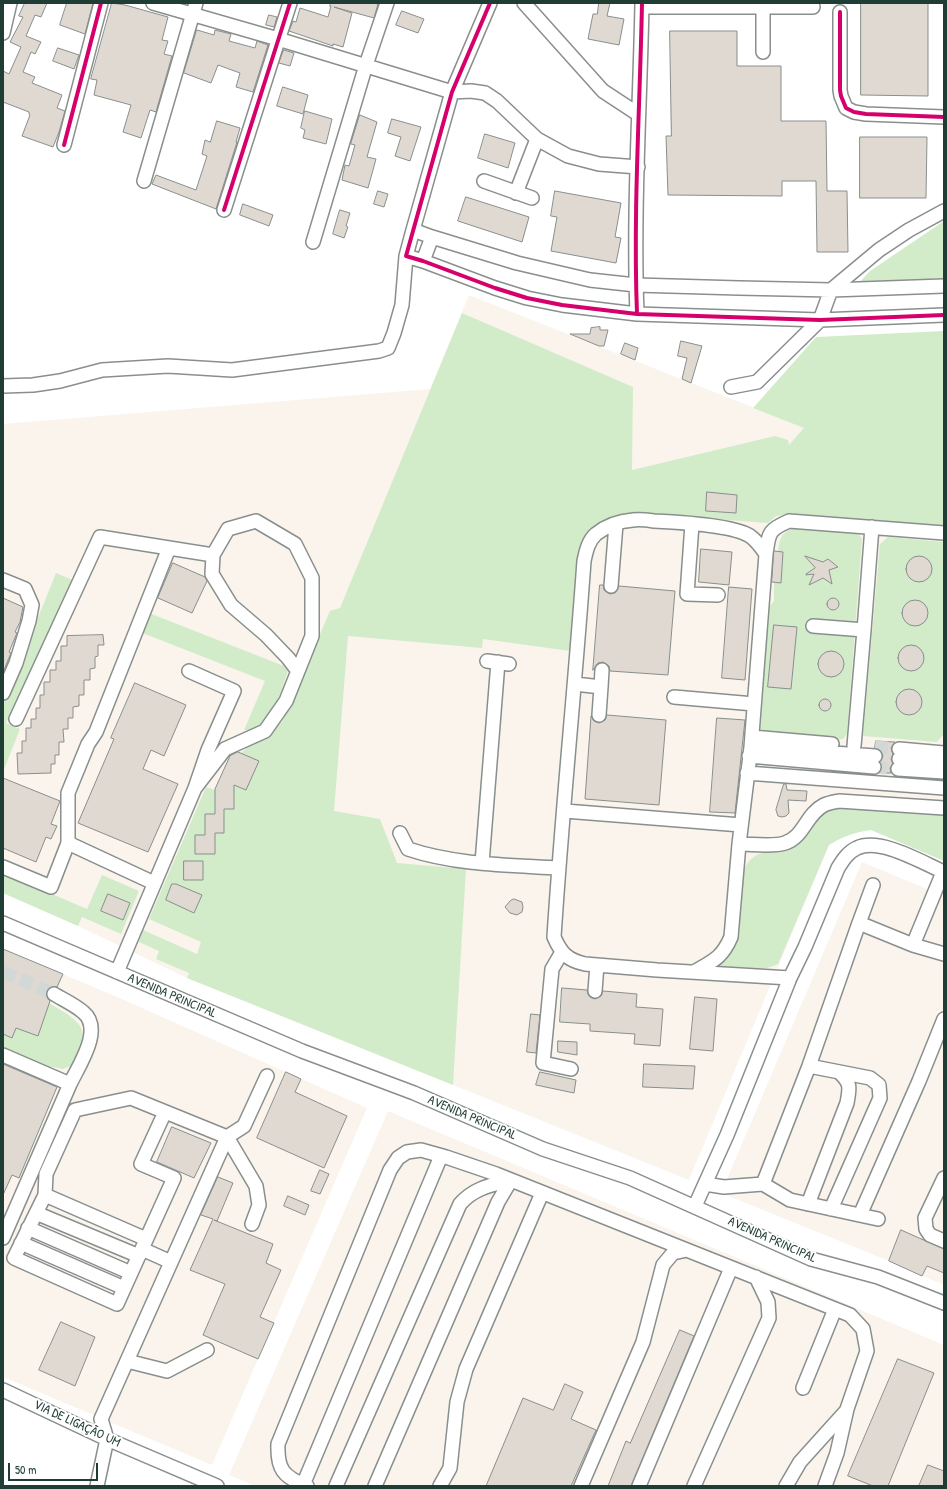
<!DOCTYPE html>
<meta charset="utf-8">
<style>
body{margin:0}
#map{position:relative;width:947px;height:1489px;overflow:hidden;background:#fff;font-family:"Patrick Hand",sans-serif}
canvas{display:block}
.frame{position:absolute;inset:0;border:4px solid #1f3d34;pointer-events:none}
.scale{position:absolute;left:8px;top:1463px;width:90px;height:18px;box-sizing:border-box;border:2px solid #1f3d34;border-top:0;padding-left:5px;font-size:12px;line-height:14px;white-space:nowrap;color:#1f3d34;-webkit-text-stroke:3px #fff;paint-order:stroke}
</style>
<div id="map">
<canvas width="947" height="1489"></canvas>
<div class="frame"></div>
<div class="scale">50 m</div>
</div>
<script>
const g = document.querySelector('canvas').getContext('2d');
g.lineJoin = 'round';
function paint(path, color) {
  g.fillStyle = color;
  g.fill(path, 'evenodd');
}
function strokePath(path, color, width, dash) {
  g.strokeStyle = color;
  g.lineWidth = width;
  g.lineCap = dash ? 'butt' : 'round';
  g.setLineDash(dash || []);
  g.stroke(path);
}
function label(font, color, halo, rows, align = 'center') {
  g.font = font + ' "Patrick Hand",sans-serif';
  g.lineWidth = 4;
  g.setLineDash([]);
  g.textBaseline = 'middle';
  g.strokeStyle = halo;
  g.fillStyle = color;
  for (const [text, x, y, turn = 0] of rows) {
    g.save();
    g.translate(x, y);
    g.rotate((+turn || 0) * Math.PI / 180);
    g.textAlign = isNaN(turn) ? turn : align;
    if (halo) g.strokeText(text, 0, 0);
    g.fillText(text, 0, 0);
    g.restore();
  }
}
const built = new Path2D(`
 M 469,295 L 944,483 L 944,861 L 871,830 L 861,831 L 841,837 L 829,845 L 689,1180 L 187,978 L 78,926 L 3,893 L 3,424 L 430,389 Z
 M 862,862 L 944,896 L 944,1285 L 889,1261 L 721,1193 Z
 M 3,949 L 115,996 L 367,1108 L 212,1465 L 3,1377 Z
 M 388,1111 L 944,1345 L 944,1486 L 255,1486 L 229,1475 Z`);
const green = new Path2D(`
 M 944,221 L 944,278 L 858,284 L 870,271 Z
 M 462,313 L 633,387 L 632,470 L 775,436 L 788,440 L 789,445 L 804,428 L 753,408 L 816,337 L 944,331 L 944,526 L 788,514 L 776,516 L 768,523 L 633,513 L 610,518 L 589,532 L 578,555 L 570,651 L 483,639 L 482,648 L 348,636 L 334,811 L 380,819 L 397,863 L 466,869 L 453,1085 L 187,978 L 189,973 L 156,959 L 159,951 L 139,942 L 143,930 L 197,954 L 201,942 L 149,919 L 206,787 L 215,790 L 233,749 L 241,753 C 254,741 269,734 282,722 L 330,611 L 340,608 Z
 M 793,528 L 853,531 L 858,533 L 862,539 L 847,734 L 843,739 L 836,740 L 766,735 L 759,727 L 768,608 L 774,601 L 774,583 L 781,583 L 783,553 L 778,552 C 780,539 780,534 793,528 Z
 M 888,537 L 944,542 L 944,724 L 943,735 L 937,742 L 863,736 L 880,544 Z
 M 56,573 L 75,581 L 6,723 L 20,729 L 3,772 L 3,705 Z
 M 149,613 L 289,668 C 282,687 274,721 254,729 C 251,730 247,730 244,730 L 265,681 L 140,632 Z
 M 843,808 L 944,815 L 944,861 L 871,830 C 855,832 842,837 829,845 L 778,964 C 760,973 737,968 718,967 L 727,959 L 739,935 L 744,869 C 759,843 772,858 792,848 C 809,840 813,815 830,810 C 834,809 839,809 843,808 Z
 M 3,873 L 87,909 L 102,875 L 139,891 L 121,934 L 82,917 L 78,926 L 3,893 Z
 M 49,1003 C 61,1011 85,1021 83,1038 C 81,1047 76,1057 73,1065 L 63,1069 L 48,1066 L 3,1047 L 3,1034 L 12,1038 L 16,1028 L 38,1036 Z`);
const building = new Path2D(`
 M 25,3 L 47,3 L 41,17 L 35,15 L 26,36 L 41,42 L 35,54 L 31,52 L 23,72 L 35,77 L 32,83 L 62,95 L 57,108 L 65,111 L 59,132 L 53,147 L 22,136 L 30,115 L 29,114 L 29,112 L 3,102 L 3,71 L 9,74 L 21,47 L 10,42 L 23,17 L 19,16 Z
 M 67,3 L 93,3 L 85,34 L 60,25 Z
 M 112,3 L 125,5 L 168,17 L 162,40 L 168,41 L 164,54 L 172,56 L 156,112 L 150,110 L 141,138 L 123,132 L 131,105 L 94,95 L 97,80 L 91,79 Z
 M 331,3 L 373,3 L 378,4 L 374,18 L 334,7 L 352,13 L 343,47 L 333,44 L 333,46 L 289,31 L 293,21 L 296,22 L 300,8 L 328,17 L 331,6 L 330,6 Z
 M 599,3 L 610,3 L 607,16 L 624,19 L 619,45 L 588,39 L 593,14 L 597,14 Z
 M 861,3 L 928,3 L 928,96 L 861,95 Z
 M 402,11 L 424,19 L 418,33 L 396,25 Z
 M 269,15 L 277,17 L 274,27 L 266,25 Z
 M 197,30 L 214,35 L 215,30 L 231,34 L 229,41 L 255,48 L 257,41 L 268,45 L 253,92 L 236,87 L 240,73 L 218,65 L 211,83 L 184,73 Z
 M 670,31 L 737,31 L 737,66 L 781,66 L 781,121 L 826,121 L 827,191 L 847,191 L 848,252 L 817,252 L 816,181 L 782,181 L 782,196 L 668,195 L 666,136 L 671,136 Z
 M 58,48 L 79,55 L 74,69 L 53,61 Z
 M 284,50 L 294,53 L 290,66 L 279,63 Z
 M 283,87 L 308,95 L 303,114 L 277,106 Z
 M 305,111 L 332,119 L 326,144 L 303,138 L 305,130 L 301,128 Z
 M 360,115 L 377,122 L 367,157 L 376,159 L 368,188 L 342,180 L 345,165 L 349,166 L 355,145 L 351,144 Z
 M 392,119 L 421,127 L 410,161 L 395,156 L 401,137 L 388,133 Z
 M 217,121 L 240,128 L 236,142 L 237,142 L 216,209 L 152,184 L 156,175 L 196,190 L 207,156 L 202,154 L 205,140 L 210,142 Z
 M 485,134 L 515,143 L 508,168 L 478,158 Z
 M 860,137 L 927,137 L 926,198 L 860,198 Z
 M 378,191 L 388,194 L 384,207 L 374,204 Z
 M 555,191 L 621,203 L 615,237 L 621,238 L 616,263 L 551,251 L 557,217 L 551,216 Z
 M 466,197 L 529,217 L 522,242 L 458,221 Z
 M 243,204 L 273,215 L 269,226 L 240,215 Z
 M 340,210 L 350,213 L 346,226 L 348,227 L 344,238 L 333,234 Z
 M 600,327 L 600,330 L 608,330 L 604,346 L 599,346 L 570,334 L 590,334 L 591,328 Z
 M 681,341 L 702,346 L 691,383 L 682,379 L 687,358 L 678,356 Z
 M 625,343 L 638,348 L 635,360 L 621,354 Z
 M 707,492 L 737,495 L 736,513 L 706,511 Z
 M 701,549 L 732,552 L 729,585 L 699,582 Z
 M 774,551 L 783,552 L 781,583 L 772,582 Z
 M906 569a13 13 0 1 1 26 0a13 13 0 1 1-26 0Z
 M 805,556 L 823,562 L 828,559 L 838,567 L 829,570 L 832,584 L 823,578 L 809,585 L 814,574 L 806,575 L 806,574 L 815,568 Z
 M 173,563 L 205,577 L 207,581 L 192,613 L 158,598 Z
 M 600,585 L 603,585 L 604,590 L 610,594 L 615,593 L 619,586 L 675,591 L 668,675 L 610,671 L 609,666 L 603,662 L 598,663 L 593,670 Z
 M 729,587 L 752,589 L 745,680 L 722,678 Z
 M827 604a6 6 0 1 1 12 0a6 6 0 1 1-12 0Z
 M 3,598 L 23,607 L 20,622 L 15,632 L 17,633 L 9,652 L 11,653 L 8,660 L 3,673 Z
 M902 613a13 13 0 1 1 26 0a13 13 0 1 1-26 0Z
 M 774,625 L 797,627 L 791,689 L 768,687 Z
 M 103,635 L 104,645 L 98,645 L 98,656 L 95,657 L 95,668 L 90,669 L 90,680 L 84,680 L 84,695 L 79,695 L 79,706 L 73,707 L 73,718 L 68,718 L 68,729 L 63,729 L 64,742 L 59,742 L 59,755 L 55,755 L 55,764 L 51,764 L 51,773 L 18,774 L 17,753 L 22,753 L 22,741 L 26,741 L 26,728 L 31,728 L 31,719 L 36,719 L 36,708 L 40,708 L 40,695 L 44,695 L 44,682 L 50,682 L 50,670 L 56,670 L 56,661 L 61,661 L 61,646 L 67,646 L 67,636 Z
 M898 658a13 13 0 1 1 26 0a13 13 0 1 1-26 0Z
 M818 664a13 13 0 1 1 26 0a13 13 0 1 1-26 0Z
 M 135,683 L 186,705 L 164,756 L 151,750 L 143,769 L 178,784 L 148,852 L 78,823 L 114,739 L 111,738 Z
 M896 702a13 13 0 1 1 26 0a13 13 0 1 1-26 0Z
 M819 705a6 6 0 1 1 12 0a6 6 0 1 1-12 0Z
 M 607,715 L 666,720 L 659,805 L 585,799 L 591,716 L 594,721 L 599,723 L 605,720 Z
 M 717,718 L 745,720 L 735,813 L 710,812 Z
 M 876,741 L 895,742 L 891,748 L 893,754 L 891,759 L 893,763 L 890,768 L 891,773 L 879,773 L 882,767 L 880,762 L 883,756 L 880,750 L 875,748 Z
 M 238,752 L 259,761 L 246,790 L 234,785 L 234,809 L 224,809 L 224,833 L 215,833 L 215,854 L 195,854 L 195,835 L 205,835 L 205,814 L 215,814 L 215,789 L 230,756 Z
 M 3,778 L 60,801 L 51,824 L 57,826 L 51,839 L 46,837 L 36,862 L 3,848 Z
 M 784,784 L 786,784 L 787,790 L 807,791 L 806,801 L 788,800 L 789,813 L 786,816 L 782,817 L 778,816 L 776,810 Z
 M 184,861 L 203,861 L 203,880 L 184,880 Z
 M 172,884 L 176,884 L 202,895 L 194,913 L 166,900 Z
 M 108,894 L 130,903 L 123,920 L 101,911 Z
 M 514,899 L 522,902 L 523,907 L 522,912 L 517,915 L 510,913 L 505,907 L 510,901 Z
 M 3,949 L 63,974 L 57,987 L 50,987 L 47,990 L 47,998 L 50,1001 L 38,1036 L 16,1028 L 12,1038 L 3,1034 Z
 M 562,988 L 587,990 L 588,994 L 590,997 L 595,999 L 601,996 L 603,991 L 637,994 L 636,1007 L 663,1009 L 660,1046 L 634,1044 L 635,1034 L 590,1031 L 590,1024 L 560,1022 Z
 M 695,997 L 717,999 L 713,1051 L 690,1049 Z
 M 531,1014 L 540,1015 L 536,1053 L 527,1052 Z
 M 558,1041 L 577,1042 L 577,1055 L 558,1052 Z
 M 3,1064 L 57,1087 L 19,1178 L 12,1175 L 3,1195 Z
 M 644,1064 L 695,1066 L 693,1089 L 643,1087 Z
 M 286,1072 L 301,1079 L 295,1092 L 347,1116 L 324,1168 L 257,1138 Z
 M 540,1072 L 576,1080 L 574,1093 L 536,1085 Z
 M 172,1127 L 211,1143 L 194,1178 L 157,1162 Z
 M 320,1170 L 329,1174 L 320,1194 L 311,1191 Z
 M 218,1177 L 233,1183 L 217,1221 L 214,1220 L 273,1244 L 266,1263 L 281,1270 L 260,1317 L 274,1323 L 258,1359 L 203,1335 L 225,1284 L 190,1270 L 213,1219 L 201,1215 Z
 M 288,1196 L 309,1205 L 305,1215 L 284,1206 Z
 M 901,1230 L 944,1249 L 944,1273 L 927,1266 L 922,1276 L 889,1261 Z
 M 61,1322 L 95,1337 L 75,1386 L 39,1370 Z
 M 680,1330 L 694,1336 L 631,1486 L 608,1486 L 626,1441 L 630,1443 Z
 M 898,1359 L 934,1373 L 888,1486 L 873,1486 L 848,1476 Z
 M 565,1384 L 583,1392 L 571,1419 L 596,1430 L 571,1486 L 486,1486 L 523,1398 L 553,1410 Z
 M 928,1465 L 944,1471 L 944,1486 L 919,1486 Z`);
const minorTunnel = new Path2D(`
 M 875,747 L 899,749
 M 874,767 L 898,769
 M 3,972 L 54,994`);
const minor = new Path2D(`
 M 153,3 L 278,39 L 452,92 L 471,91 L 485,93 L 497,101 L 537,139 L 568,156 L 599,164 L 638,167
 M 524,3 L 603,91 L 638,114
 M 763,6 L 763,52
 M 642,7 L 813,7
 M 840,12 L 840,90 L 841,96 L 846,108 L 854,112 L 866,114 L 944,117
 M 3,33 L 10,3
 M 64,145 L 101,3
 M 144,181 L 196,3
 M 484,181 L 532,198
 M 516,193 L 537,139
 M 224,210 L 290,3
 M 413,230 L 432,237 L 517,263 L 590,280 L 636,285 L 739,288 L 831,290 L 944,286
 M 313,242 L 366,65 L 387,3
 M 406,256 L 423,261 L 495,288 L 527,298 L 562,305 L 637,314 L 820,320 L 944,315
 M 423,261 L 432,237
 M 637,314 C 633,211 640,107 642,3
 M 3,386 L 33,385 L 60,381 L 102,370 L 168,366 L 232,370 L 379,351 L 388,348 L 394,333 L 402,305 L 406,256 L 413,230 L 452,92 L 490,3
 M 731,387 L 757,382 L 820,320 L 831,290 L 879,250 L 909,230 L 944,211
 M 692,524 L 687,594 L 718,595
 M 766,554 C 769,533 768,530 789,521 L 944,533
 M 3,580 L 25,589 L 32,605 L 29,621 L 16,663 L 3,693
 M 611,586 L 616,524
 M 813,626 L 864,630 L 854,746
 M 864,630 L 872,527
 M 487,661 L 509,664
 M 575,684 L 601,687 L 602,670
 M 674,697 L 754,704
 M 599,715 L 601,687
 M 16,719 L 100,537 L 213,555
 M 752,737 L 832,744
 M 751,747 L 875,756
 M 899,749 L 944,753
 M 749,756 L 874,767
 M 899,759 L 944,762
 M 898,769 L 944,772
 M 747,773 L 944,788
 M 195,788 L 225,749 L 265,731 L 286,701 L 312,636 L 312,578 L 295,544 L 256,521 L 228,529 L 213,555 L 212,574 L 231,605 L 266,635 L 288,658 L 298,671
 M 565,811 L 741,825
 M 400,833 L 408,849 C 456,865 508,865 558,868
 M 739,844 C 752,844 773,847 785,843 C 804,837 806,814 824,805 C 828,803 834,802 839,801 L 944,808
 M 482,863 L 498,662
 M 3,867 L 51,887 L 68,843
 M 154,883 L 68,843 L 68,793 L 88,744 L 96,732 L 169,548
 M 873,885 L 859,923 L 913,945 L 944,954
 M 3,923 L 302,1051 L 414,1093 L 543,1149 L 630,1178 L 811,1259 L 878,1277 L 944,1303
 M 913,945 L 943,872
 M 562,952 L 552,969 L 543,1063 L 571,1069
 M 117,972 L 195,788 L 208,750 L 234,691 L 189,671
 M 694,972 C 713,961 722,958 731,937 L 739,844 L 751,747 L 766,554 C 761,547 757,541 750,536 C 733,525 676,522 654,521 C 647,520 639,519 633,520 C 620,521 606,526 596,534 C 588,541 586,552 584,561 C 575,687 562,812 554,937 C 561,953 567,960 585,964 L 657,970 L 790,978
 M 595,991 L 597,965
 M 54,994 C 64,1000 75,1005 83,1012 C 104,1029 79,1065 70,1084
 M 3,1055 L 70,1084 L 3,1238
 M 809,1066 L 870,1078 L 879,1085 L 880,1098 L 831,1209
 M 165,1112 L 141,1164 L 174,1178 L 117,1304 L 14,1258 L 45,1195 L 46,1174 L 75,1110 L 131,1098 L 227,1137 L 256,1186 L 259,1205 L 252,1224
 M 944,1178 L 925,1218 L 926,1229 L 930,1235 L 944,1241
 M 705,1184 L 724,1187 L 763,1184 L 809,1066 L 859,923
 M 763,1184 L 790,1200 L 878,1219
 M 45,1195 L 146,1239
 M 808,1204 L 847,1103 C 850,1087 851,1083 839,1072
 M 695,1206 L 727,1135 L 790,978 L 805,947 L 838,868 C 843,860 848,852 857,848 C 880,837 923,863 944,872
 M 36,1213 L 139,1256
 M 860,1215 L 919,1081 L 944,1019
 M 28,1228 L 131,1273
 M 21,1243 L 124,1288
 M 142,1249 L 171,1262
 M 127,1361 L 167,1371 L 207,1350
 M 803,1388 L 835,1309
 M 3,1390 L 107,1439 L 217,1486
 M 303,1485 L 441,1156
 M 97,1486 L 107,1439 L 101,1419 L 227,1137 L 244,1126 L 267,1076
 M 307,1486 C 283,1477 277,1469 278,1444 L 390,1170 L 398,1158 L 407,1152 L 421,1150 L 446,1157 L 496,1174 L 850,1315 L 863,1329 L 867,1351 L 847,1409 L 837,1453 L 825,1486
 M 336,1486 L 460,1204 C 474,1188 491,1185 511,1180
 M 375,1486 L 498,1202 L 511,1180
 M 440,1486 L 450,1468 L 457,1402 L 466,1369 L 542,1193
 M 581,1486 L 643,1342 L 663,1265 L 673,1253 L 687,1250
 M 639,1486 L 731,1268
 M 694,1486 L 769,1318 L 768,1302 L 756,1277
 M 786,1486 L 800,1462 L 846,1411`);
const cycleway = new Path2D(`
 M 490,3 L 452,92 L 406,256 L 423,261 L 495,288 L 527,298 L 562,305 L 637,314 L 820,320 L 944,315
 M 840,12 L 840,90 L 841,96 L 846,108 L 854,112 L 866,114 L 944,117
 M 64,145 L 101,3
 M 224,210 L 290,3
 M 637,314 C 633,211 640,107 642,3`);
const streetNames = [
 ["AVENIDA PRINCIPAL",172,996,23],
 ["AVENIDA PRINCIPAL",472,1118,23],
 ["AVENIDA PRINCIPAL",772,1240,24],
 ["VIA DE LIGAÇÃO UM",77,1424,25]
];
paint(built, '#faf4ed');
paint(green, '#d2ecc9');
paint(building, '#e0d9d1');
strokePath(building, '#898f8d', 1);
strokePath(minorTunnel, '#d2d8d6', 13, [13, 6]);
strokePath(minor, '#898f8d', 16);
strokePath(minor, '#fff', 13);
strokePath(cycleway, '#d6006c', 4);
label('13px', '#1f3d34', '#fff', streetNames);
</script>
